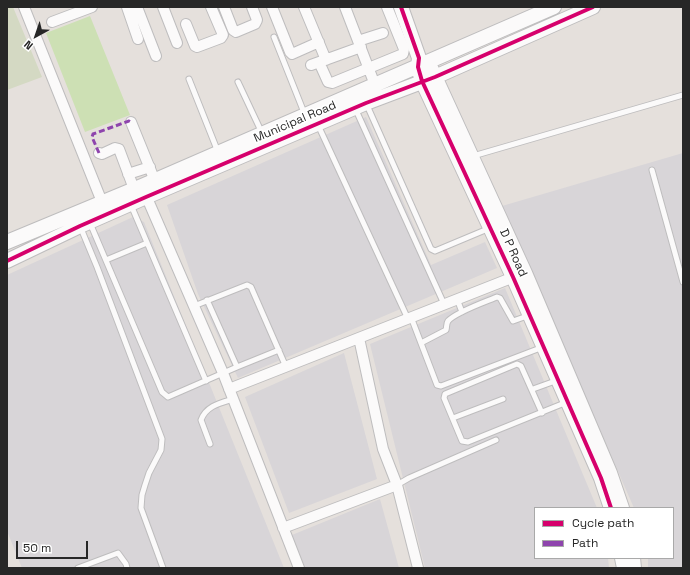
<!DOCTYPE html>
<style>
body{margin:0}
#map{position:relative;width:690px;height:575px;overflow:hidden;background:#e5e0dc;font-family:"Space Grotesk",sans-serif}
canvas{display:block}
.frame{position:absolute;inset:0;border:8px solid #272727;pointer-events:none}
.legend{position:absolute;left:534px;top:507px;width:140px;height:52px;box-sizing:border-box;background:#fff;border:1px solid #a9a9a9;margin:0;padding:5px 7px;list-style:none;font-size:12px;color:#272727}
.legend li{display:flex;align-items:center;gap:8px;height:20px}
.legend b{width:20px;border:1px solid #a9a9a9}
.north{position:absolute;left:16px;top:16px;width:40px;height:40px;-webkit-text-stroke:3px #fff;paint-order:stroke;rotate:220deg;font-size:11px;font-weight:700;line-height:16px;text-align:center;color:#272727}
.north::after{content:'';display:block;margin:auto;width:14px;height:18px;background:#272727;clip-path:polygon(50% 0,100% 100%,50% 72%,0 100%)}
.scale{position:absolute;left:16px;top:541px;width:72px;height:18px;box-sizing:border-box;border:2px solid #272727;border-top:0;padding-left:5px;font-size:12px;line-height:14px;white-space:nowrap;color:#272727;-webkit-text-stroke:3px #fff;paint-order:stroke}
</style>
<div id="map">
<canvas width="690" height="575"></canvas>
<div class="frame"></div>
<ul class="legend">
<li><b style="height:5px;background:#d6006c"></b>Cycle path</li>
<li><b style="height:5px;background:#8e44ad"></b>Path</li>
</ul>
<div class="north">N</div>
<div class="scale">50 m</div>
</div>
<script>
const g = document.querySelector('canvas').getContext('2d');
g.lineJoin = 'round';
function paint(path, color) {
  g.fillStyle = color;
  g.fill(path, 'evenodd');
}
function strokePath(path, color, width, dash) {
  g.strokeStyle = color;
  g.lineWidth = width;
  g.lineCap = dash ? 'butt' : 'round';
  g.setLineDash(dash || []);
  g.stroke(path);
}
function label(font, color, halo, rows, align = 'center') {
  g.font = font + ' "Space Grotesk",sans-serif';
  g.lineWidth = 3.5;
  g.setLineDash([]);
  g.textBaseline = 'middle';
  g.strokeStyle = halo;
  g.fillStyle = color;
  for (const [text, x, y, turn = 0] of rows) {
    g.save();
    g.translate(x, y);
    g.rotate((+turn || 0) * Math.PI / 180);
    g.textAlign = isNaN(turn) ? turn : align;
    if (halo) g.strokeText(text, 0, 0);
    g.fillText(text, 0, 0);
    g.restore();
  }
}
const industrial = new Path2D(`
 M 366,117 L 431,265 L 485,242 L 497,268 L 238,378 L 198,294 L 167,205 Z
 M 683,153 L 683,568 L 648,568 L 648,558 L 673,558 L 673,508 L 634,508 L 502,206 Z
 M 133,217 L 144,222 L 284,568 L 22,568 L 7,531 L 7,275 Z
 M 505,288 L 597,508 L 535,508 L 535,558 L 608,558 L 609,568 L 425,568 L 370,344 Z
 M 344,353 L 377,479 L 289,513 L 245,397 Z
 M 380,499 L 399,568 L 305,568 L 292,535 Z`);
const green = new Path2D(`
 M 90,16 L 130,115 L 85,132 L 46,33 Z`);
const cemetery = new Path2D(`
 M 7,7 L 13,7 L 42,77 L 7,90 Z`);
const lane = new Path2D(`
 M 274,37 L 305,115
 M 189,79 L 218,152
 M 238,82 L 262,133
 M 366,103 L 431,249 L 435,251 L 490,228
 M 355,108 L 444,304
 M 318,125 L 408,319
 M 473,156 L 683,95
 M 652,170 L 683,282
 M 131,205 L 206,381
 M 90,223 L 162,392 L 168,397 L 237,367
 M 80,226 L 97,267 L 162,439 L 161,450 L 149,473 L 145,485 L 142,495 L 141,508 L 163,568
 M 106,260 L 147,243
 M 457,299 L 462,312
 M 207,300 L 237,367 L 279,350
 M 194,306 L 247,285 L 251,287 L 286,367
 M 411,317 L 437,385 L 441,386 L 543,347
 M 421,343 L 446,330 C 447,327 446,324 448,321 C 456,312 485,302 497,297 L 500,298 L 513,321 L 530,315
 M 533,389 L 558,380
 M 542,413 L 521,366 L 517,364 L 445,394 L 444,398 L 462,441 L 468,442 L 567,402
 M 453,418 L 503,399
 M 210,444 L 201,420 C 206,406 220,403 233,399
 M 397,485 L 409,478 L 496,440
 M 78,568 L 118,553 L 126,564 L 127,568`);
const street = new Path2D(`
 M 24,7 L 102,202
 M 127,7 L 138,39
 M 137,7 L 156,56
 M 163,7 L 177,43
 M 224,7 L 233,30 L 236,32 L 255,24 L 257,20 L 252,7
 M 272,7 L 290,52 L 292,54 L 319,42
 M 304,7 L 326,60
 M 345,7 L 375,85
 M 52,22 L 92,7
 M 186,24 L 195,46 L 197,47 L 221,38 L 223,35 L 211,7
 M 358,41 L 383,33
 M 319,62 L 328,82 L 332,83 L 403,54 L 404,49 L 387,7
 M 311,65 L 361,47
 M 131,122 L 155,181
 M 99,153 L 102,154 L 115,148 L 119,149 L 134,189
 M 128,174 L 150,167
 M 144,191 L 223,373 L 299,568
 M 359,338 L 383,449 L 397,485 L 418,568
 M 229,389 L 519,275
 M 283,528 L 397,485`);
const secondary = new Path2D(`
 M 401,7 L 419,58 L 418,67 L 422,81 L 513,277 L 601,478 L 611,508
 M 431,68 L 525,273 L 610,473 L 622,508
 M 7,242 L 142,186 L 554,7
 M 7,261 L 80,226 L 146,197 L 366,103 L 435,77 L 593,7
 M 622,558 L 624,568
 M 633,558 L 634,568`);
const quiet = new Path2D(`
 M 99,153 L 92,137 L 93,134 L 129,121 L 131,122`);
const cycleway = new Path2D(`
 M 401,7 L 419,58 L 418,67 L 422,81 L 513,277 L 601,478 L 611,508
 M 7,261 L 80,226 L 146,197 L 366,103 L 435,77 L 593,7`);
const streetNames = [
 ["Municipal Road",295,122,-23],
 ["D P Road",513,253,66]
];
paint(industrial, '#d8d5d8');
paint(green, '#cde0b4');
paint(cemetery, '#d4d9c3');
strokePath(lane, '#bebdbe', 7);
strokePath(street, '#bebdbe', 12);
strokePath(secondary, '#bebdbe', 16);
strokePath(lane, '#fbfafa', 5);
strokePath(street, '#fbfafa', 10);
strokePath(secondary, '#fbfafa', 14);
strokePath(quiet, '#8e44ad', 3, [6, 3]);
strokePath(cycleway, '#d6006c', 4);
label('12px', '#272727', '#fff', streetNames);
</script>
